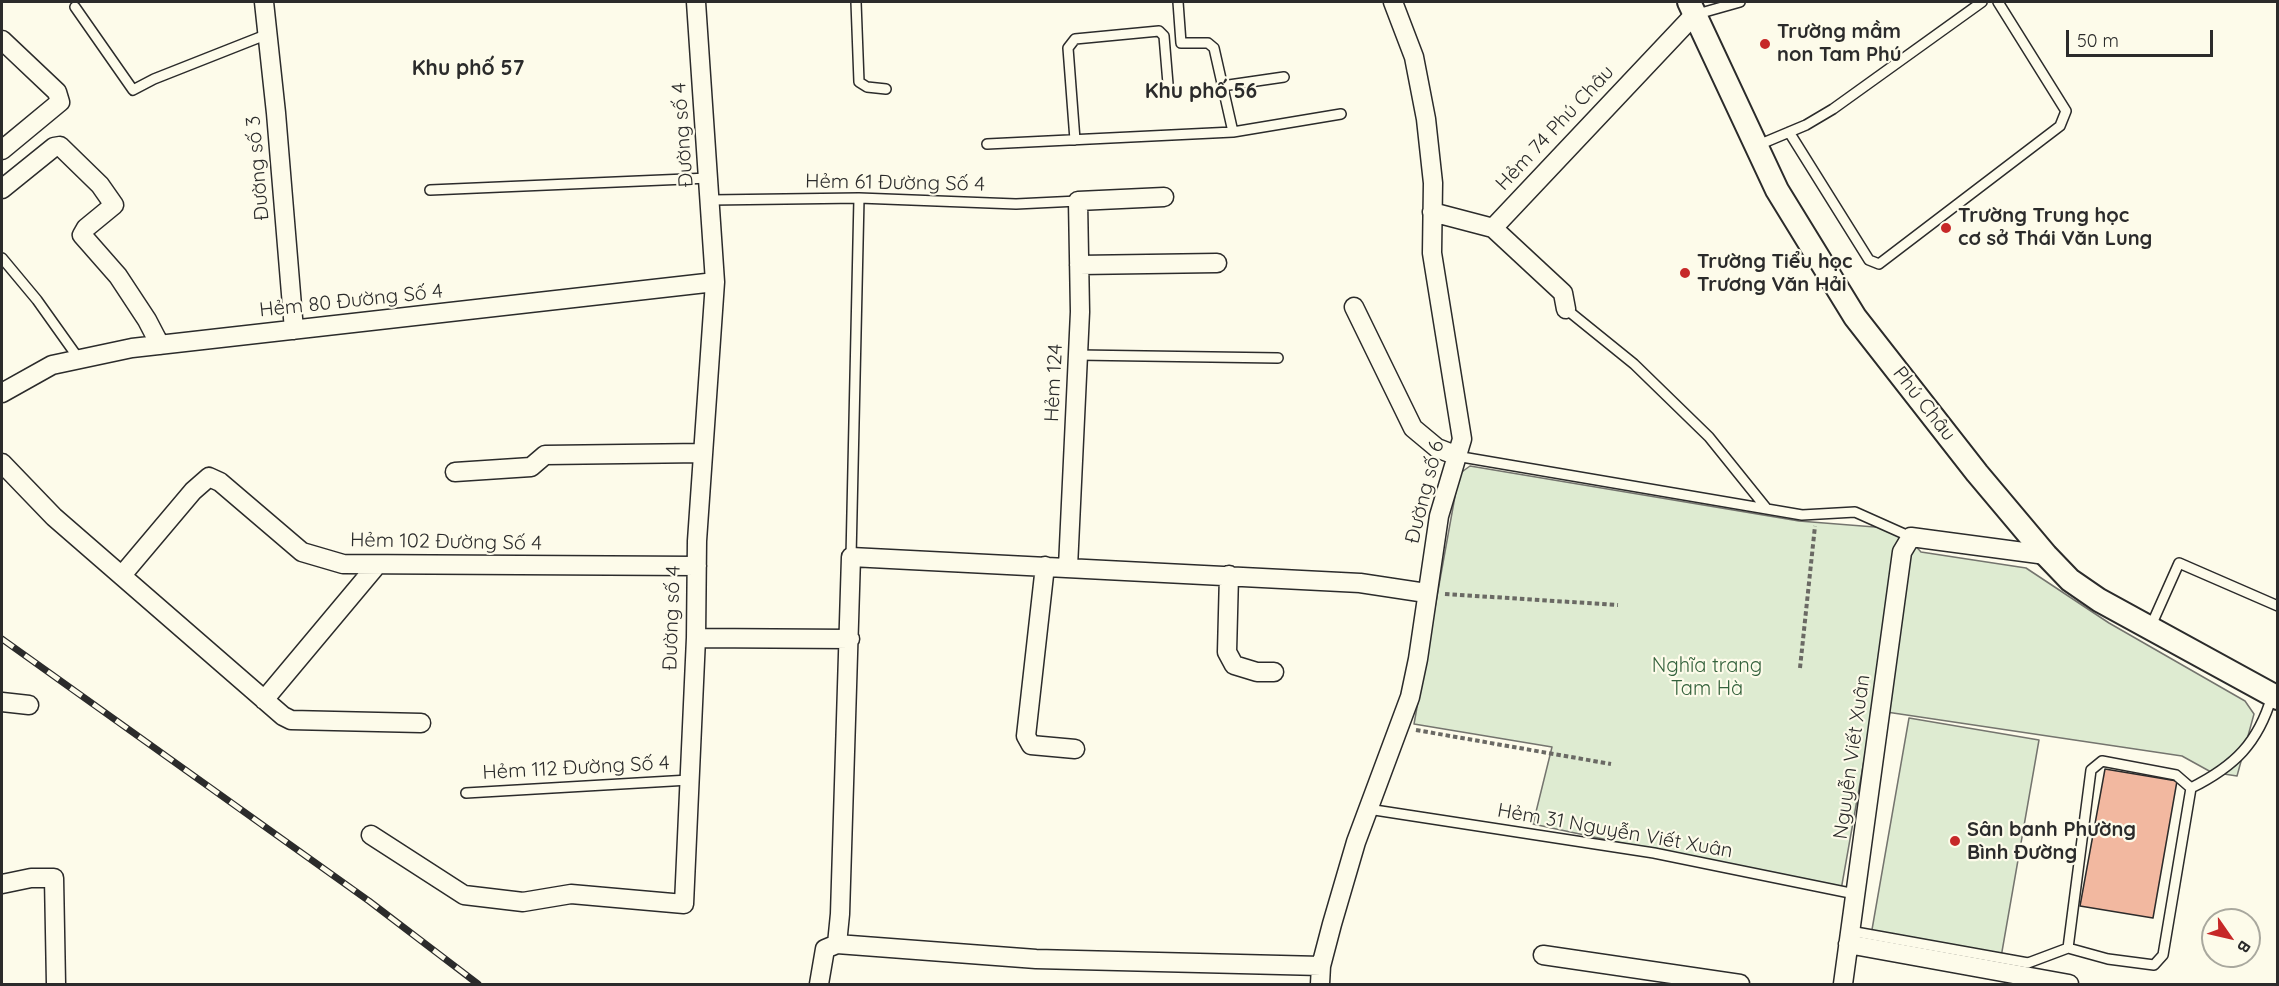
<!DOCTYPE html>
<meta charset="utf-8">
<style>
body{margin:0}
#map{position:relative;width:2279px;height:986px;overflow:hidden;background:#fdfbea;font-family:Quicksand,sans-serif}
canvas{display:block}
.frame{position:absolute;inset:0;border:3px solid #2b2b2b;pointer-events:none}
.north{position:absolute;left:2201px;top:908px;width:60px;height:60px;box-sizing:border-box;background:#fdfbea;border:2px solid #a9a89e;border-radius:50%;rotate:124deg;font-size:16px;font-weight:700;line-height:24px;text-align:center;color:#2b2b2b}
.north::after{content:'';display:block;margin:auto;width:21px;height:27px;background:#c62828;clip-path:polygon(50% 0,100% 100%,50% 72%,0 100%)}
.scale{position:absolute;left:2066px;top:30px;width:147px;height:27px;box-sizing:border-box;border:3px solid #2b2b2b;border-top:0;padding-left:8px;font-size:18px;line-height:21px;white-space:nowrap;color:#2b2b2b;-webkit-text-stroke:4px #fdfbea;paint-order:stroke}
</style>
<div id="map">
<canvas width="2279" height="986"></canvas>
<div class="frame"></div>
<div class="north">B</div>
<div class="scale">50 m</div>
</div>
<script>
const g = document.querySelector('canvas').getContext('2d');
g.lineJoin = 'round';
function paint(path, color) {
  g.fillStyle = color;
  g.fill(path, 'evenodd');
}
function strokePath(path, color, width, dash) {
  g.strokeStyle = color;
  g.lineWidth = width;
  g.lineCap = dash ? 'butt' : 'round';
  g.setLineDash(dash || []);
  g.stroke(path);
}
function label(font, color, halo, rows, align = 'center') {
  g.font = font + ' Quicksand,sans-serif';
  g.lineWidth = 4.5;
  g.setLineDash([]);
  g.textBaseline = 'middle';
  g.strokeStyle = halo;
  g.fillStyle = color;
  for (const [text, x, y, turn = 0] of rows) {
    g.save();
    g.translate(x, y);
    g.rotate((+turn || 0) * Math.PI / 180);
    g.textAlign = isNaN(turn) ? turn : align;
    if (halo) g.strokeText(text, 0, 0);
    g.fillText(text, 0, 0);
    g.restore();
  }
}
const green = new Path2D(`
 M 1470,466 L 1799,521 L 1900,529 L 1921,552 L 2026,568 L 2109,623 L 2245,701 L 2254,714 L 2237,776 L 2211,772 L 2182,756 L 1873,710 L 1841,890 L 1533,824 L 1552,747 L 1414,724 L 1459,474 Z
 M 1909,718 L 2039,740 L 2000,963 L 1870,941 Z`);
const building = new Path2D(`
 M 2105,769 L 2177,781 L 2153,918 L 2080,906 Z`);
const path = new Path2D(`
 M 1445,594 L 1618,605
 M 1800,668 L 1815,526
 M 1416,730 L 1611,764`);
const service = new Path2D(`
 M 856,2 L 859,82 L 867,87 L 886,89
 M 1178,2 L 1181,43 L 1208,43 L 1214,48 L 1233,132 L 1341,114
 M 75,7 L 133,90 L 154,79 L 268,34
 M 1694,15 L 1740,2
 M 1222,86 L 1284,77
 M 1789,132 L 1869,260 L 1879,264 L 2060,126 L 2066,111 L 1998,2
 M 1075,140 L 1068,48 L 1075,39 L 1159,31 L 1164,36 L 1168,84
 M 987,144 L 1233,132
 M 1756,146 L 1806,125 L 1833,109 L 1982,2
 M 430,190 L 709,178
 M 711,200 L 859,198 L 1016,204 L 1078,201
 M 2,258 L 37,300 L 79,359
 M 1566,309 L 1634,364 L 1709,437 L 1767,509
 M 1078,355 L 1278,358
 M 1456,456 L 1802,515 L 1855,512 L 1911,537
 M 851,557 L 859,198
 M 2150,628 L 2179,563 L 2278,606
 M 466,793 L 689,780
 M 1368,809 L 1654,853 L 1855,894
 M 1850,931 L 2028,963 L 2068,948 L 2091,770 L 2102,761 L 2176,775 L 2191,788 C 2235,766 2258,743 2272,696
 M 2068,948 L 2108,959 L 2154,965 L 2163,955 L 2191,788`);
const minor = new Path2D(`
 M 264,2 L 276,113 L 294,330
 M 2,40 L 57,92 L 60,102 L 2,150
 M 2,189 L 54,147 L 60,146 L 100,185 L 114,205 L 86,228 L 82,235 L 118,276 L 147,320 L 160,345
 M 1432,212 L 1493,228 L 1694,15
 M 1493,228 L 1563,293 L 1566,309
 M 1079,265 L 1217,263
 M 1354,307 L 1413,428 L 1437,448 L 1455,455
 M 2,393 L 52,365 L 132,348 L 715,282
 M 2,463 L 54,517 L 283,716 L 291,720 L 421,723
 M 455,472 L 531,467 L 545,455 L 703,453
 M 1045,566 L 1026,736 L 1031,745 L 1075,749
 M 1068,567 L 1080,312 L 1078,201 L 1164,197
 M 123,574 L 193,491 L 209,477 L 220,482 L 302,552 L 343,564 L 697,566
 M 1229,575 L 1227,652 L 1234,665 L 1257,672 L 1274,672
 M 696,638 L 850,639
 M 264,700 L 377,565
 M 2,702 L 29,705
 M 371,835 L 464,895 L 523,902 L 571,894 L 684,904 L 696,638 L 697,541 L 715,282 L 696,2
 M 2,884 L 31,878 L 54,878 L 56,984
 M 837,944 L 1036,959 L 1321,966
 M 1848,944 L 2069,984
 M 1543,955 L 1740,984
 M 819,984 L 825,949 L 837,944 L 840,914 L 851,557 L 1360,583 L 1426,593
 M 1320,984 L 1321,966 L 1332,924 L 1356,842 L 1410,697 L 1418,659 L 1439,516 L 1462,439 L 1432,253 L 1433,183 L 1426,119 L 1414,57 L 1393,2
 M 1843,984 L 1902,552 L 1911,537 L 2046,555`);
const tertiary = new Path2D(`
 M 1689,2 L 1777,190 L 1855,317 L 1977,473 L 2046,555 L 2070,580 L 2099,600 L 2278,698`);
const rail = new Path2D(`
 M 2,639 L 369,901 L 478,984`);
const markers = [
 [1765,44,6,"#c62828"],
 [1946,228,6,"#c62828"],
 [1685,273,6,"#c62828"],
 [1955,841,6,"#c62828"]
];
const poiNames = [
 ["Trường mầm",1777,32],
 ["non Tam Phú",1777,55],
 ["Trường Trung học",1958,216],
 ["cơ sở Thái Văn Lung",1958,239],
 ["Trường Tiểu học",1697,262],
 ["Trương Văn Hải",1697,285],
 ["Sân banh Phường",1967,830],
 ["Bình Đường",1967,853]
];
const streetNames = [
 ["Hẻm 74 Phú Châu",1555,128,-47],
 ["Đường số 4",683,135,-94],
 ["Đường số 3",258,168,-95],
 ["Hẻm 61 Đường Số 4",895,183,1],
 ["Hẻm 80 Đường Số 4",351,301,-6],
 ["Hẻm 124",1054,383,-87],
 ["Phú Châu",1924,404,52],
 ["Đường số 6",1425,492,-76],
 ["Hẻm 102 Đường Số 4",446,542,1],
 ["Đường số 4",672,618,-88],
 ["Nguyễn Viết Xuân",1852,757,-82],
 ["Hẻm 112 Đường Số 4",576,768,-3],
 ["Hẻm 31 Nguyễn Viết Xuân",1615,831,10]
];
const parkNames = [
 ["Nghĩa trang",1707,666],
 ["Tam Hà",1707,689]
];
const neighbourhoodNames = [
 ["Khu phố 57",468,69],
 ["Khu phố 56",1201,92]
];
paint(green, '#deebd1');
strokePath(green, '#74746e', 1.5);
paint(building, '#f2b8a0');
strokePath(building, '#2b2b2b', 1.5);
strokePath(service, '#2b2b2b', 12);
strokePath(minor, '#2b2b2b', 21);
strokePath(tertiary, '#2b2b2b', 26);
strokePath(path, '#6a6964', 4, [4.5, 3]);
strokePath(service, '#fdfbea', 9);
strokePath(minor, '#fdfbea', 18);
strokePath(tertiary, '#fdfbea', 22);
strokePath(rail, '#2b2b2b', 7);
strokePath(rail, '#fdfbea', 4.5, [14]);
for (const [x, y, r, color] of markers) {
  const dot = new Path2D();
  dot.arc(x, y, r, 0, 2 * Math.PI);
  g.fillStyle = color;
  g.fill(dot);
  strokePath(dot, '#fdfbea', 2);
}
label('bold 20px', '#2b2b2b', '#fdfbea', poiNames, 'left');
label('20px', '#2b2b2b', '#fdfbea', streetNames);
label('20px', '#34623c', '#fdfbea', parkNames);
label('bold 21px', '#2b2b2b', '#fdfbea', neighbourhoodNames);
</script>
